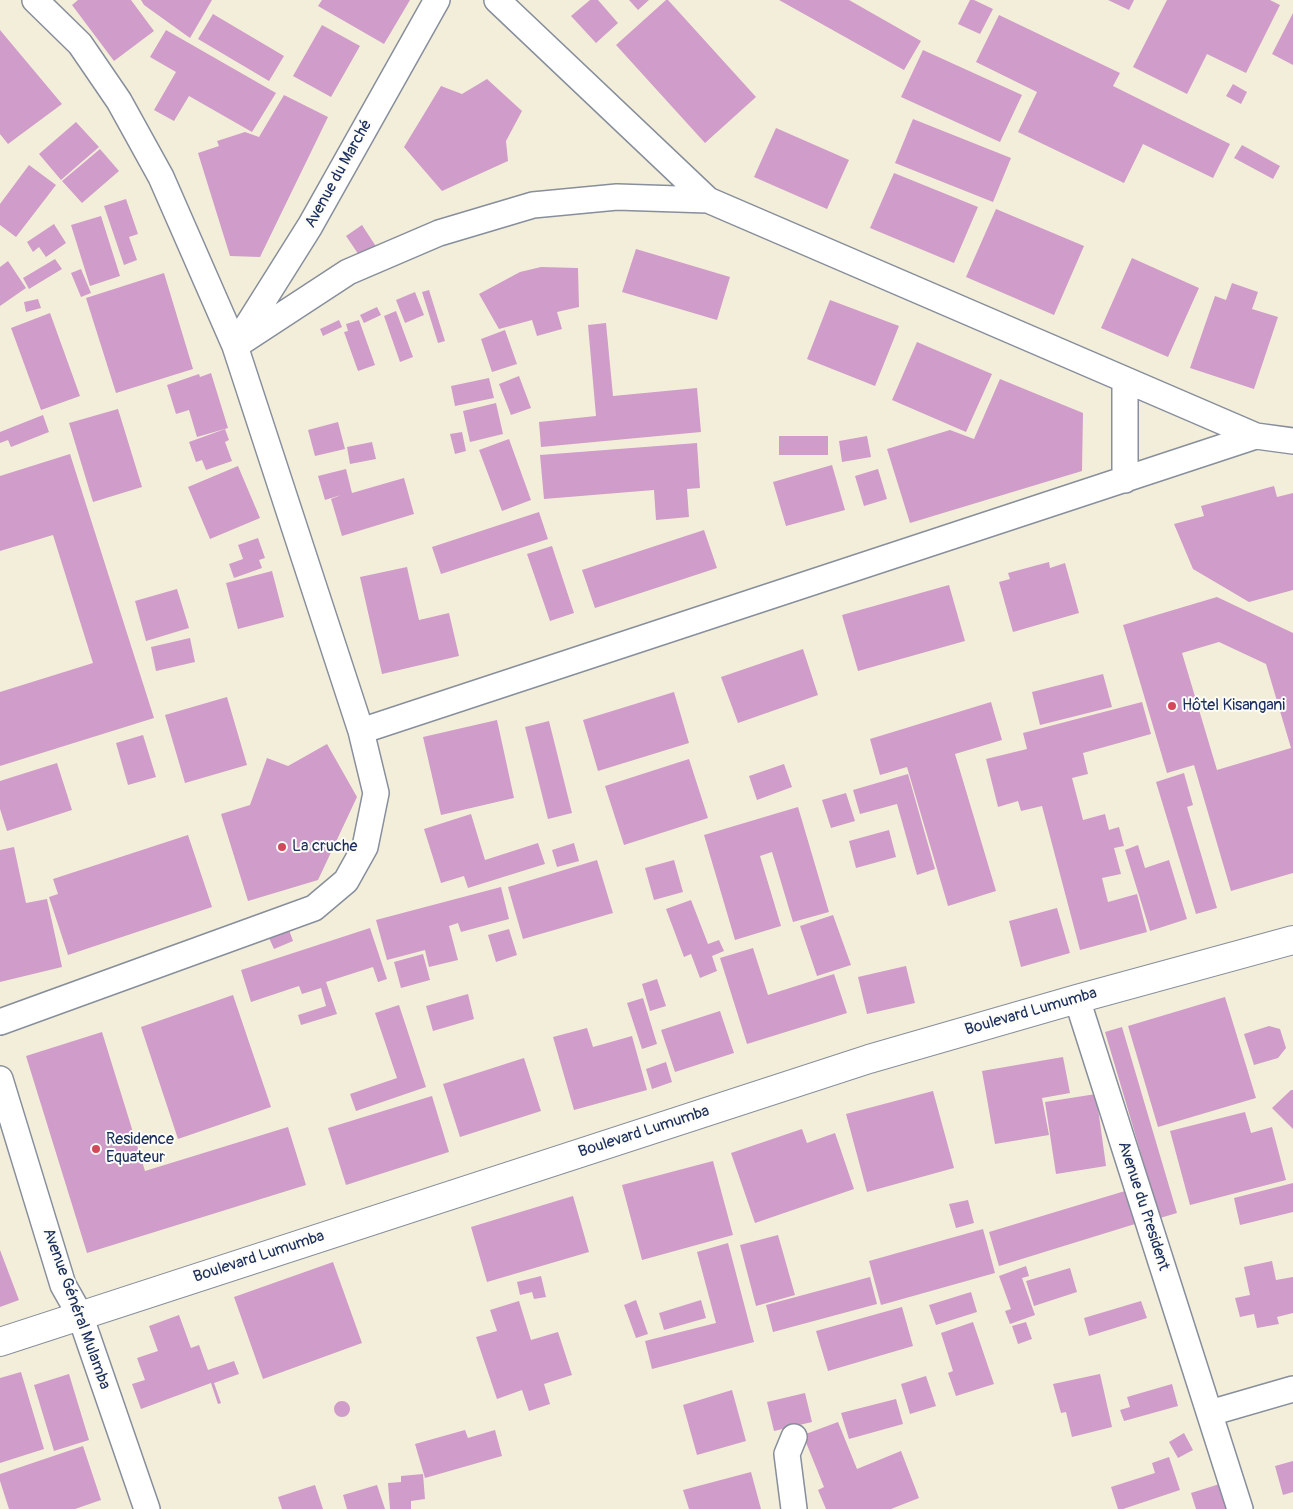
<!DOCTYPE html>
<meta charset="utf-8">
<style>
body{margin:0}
canvas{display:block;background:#f3eed9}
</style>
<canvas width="1293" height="1509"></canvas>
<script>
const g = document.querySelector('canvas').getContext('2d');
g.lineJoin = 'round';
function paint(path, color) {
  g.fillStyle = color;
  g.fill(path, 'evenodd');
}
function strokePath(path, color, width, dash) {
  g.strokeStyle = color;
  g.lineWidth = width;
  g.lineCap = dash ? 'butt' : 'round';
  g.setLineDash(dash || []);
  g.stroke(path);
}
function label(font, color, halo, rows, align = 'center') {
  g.font = font + ' Pangolin,sans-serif';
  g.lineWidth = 4;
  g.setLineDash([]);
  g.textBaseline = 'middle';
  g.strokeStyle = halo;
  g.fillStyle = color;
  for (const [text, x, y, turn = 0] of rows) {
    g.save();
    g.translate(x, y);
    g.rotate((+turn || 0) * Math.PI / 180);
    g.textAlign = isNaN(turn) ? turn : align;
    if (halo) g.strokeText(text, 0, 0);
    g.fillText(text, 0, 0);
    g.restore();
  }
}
const building = new Path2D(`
 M 78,0 L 131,0 L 154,31 L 114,61 L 72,5 Z
 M 141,0 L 212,0 L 190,38 L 144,5 Z
 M 322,0 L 410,0 L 384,44 L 318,6 Z
 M 590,0 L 598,0 L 618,23 L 596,43 L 571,16 Z
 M 629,0 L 649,0 L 638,10 Z
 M 666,0 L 668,0 L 756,97 L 705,143 L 616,45 Z
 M 779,0 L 849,0 L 921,41 L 904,70 Z
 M 970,0 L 974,0 L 993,9 L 980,34 L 958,24 Z
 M 1108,0 L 1134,0 L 1129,10 Z
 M 1167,0 L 1270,0 L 1280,5 L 1246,73 L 1207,54 L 1187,94 L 1133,67 Z
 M 1293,13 L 1293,65 L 1272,54 Z
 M 213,14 L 284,56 L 269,81 L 198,39 Z
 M 999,15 L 1120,73 L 1113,86 L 1230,144 L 1213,178 L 1143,144 L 1124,183 L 1018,132 L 1037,92 L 976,62 Z
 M 322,25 L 360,46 L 331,97 L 293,76 Z
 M 0,30 L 62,104 L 8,144 L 0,134 Z
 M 166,30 L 276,93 L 252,132 L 189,96 L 174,121 L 154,110 L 176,72 L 150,57 Z
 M 923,50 L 1022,95 L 1000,142 L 901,97 Z
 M 487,79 L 522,111 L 506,141 L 508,161 L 442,191 L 404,147 L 441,86 L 462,94 Z
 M 1233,84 L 1247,92 L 1241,104 L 1226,96 Z
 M 284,95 L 328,117 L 260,257 L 230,256 L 198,153 L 219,146 L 217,141 L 245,132 L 259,137 Z
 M 913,119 L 1011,158 L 993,202 L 895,163 Z
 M 76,122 L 99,147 L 61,180 L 39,154 Z
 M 776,128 L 849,160 L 827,209 L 754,177 Z
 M 1242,145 L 1280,166 L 1273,179 L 1234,158 Z
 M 100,149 L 119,171 L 82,203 L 62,181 Z
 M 29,165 L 56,185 L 16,237 L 0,225 L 0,204 Z
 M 894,173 L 978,207 L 954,263 L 870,228 Z
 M 126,199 L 138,234 L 129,237 L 137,260 L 124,265 L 104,206 Z
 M 996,209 L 1084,246 L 1054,315 L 966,277 Z
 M 101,216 L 120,276 L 90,286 L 71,225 Z
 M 54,224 L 66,243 L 46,257 L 39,247 L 33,252 L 27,242 Z
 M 362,225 L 377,248 L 361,258 L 346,236 Z
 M 636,249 L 730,277 L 717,320 L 622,292 Z
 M 1132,258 L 1199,288 L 1168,357 L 1101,328 Z
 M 55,259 L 62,269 L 29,289 L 23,278 Z
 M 8,261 L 26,288 L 0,306 L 0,267 Z
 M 541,267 L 578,268 L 579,307 L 557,312 L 562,329 L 537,336 L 532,320 L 499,329 L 479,294 L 520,272 Z
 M 81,269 L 91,293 L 81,297 L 71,273 Z
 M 164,273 L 193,369 L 116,393 L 86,298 Z
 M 1232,283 L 1258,292 L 1252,309 L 1278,317 L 1254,389 L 1190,368 L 1215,296 L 1226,300 Z
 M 429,290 L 445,341 L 438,343 L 422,292 Z
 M 415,292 L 424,315 L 405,323 L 396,300 Z
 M 38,299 L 41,308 L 26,312 L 24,302 Z
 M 830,300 L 899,326 L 875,386 L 807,359 Z
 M 377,307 L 381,315 L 364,323 L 360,315 Z
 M 396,311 L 413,357 L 400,362 L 384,316 Z
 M 50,313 L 80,396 L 41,410 L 11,328 Z
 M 339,320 L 342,327 L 323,336 L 320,329 Z
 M 359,320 L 375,365 L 358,371 L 344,332 L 348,331 L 346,324 Z
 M 606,323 L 613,396 L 697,388 L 701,432 L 541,447 L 539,422 L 596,416 L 588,325 Z
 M 505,330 L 517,364 L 492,372 L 481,339 Z
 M 917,342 L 992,374 L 966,432 L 892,400 Z
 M 211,373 L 228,428 L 197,437 L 189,410 L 176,414 L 167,385 L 199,374 L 200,377 Z
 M 519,376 L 531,408 L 511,415 L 499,384 Z
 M 489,378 L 494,398 L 455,406 L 451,386 Z
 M 1000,379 L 1083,413 L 1082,471 L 910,523 L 887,449 L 950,430 L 974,439 Z
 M 496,403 L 503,434 L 470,442 L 463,411 Z
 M 118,409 L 142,487 L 93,502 L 69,423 Z
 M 43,415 L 49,432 L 11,447 L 8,440 L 0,443 L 0,432 Z
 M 338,422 L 345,449 L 315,456 L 308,430 Z
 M 225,429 L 229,440 L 225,442 L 232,461 L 206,470 L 202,460 L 196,462 L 189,442 Z
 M 462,432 L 466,451 L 455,454 L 450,434 Z
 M 779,436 L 828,436 L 828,455 L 779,455 Z
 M 867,436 L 871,457 L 842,462 L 839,441 Z
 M 509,439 L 531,500 L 502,511 L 479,450 Z
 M 372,442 L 376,459 L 350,464 L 347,447 Z
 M 697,443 L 700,488 L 687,489 L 689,517 L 656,520 L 654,490 L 544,499 L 540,455 Z
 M 70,454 L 154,718 L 0,766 L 0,692 L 93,663 L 53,535 L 0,551 L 0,476 Z
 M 832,465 L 845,510 L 786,526 L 773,482 Z
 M 238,466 L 260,518 L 210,539 L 188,487 Z
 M 346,469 L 352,493 L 404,478 L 414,514 L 342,536 L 331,499 L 341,495 L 325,500 L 318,476 Z
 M 878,469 L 887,499 L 864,506 L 855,476 Z
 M 1274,486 L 1277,497 L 1293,493 L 1293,590 L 1249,602 L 1193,569 L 1174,524 L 1204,516 L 1201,506 Z
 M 539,512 L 548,539 L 441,574 L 432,547 Z
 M 704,530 L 717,568 L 595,608 L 582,570 Z
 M 258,538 L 265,558 L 259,560 L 262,568 L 234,578 L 229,564 L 243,559 L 238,545 Z
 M 552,546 L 574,613 L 550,621 L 527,554 Z
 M 1049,562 L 1050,568 L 1065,563 L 1079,613 L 1013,632 L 999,582 L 1010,579 L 1008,573 Z
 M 407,567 L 419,620 L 449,613 L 459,656 L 382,674 L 360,577 Z
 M 272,571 L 284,617 L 238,629 L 226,583 Z
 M 949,585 L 965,641 L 858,671 L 842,615 Z
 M 177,589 L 189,628 L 146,641 L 135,601 Z
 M 1217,597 L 1293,633 L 1293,873 L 1231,891 L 1194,765 L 1167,773 L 1123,625 ZM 1219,642 L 1266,664 L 1291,748 L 1217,770 L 1182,653 Z
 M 190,638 L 195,662 L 156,671 L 151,647 Z
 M 803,649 L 818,695 L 738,723 L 721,677 Z
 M 1103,674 L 1112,707 L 1040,725 L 1032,692 Z
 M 674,692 L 689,743 L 598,771 L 583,720 Z
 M 227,697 L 247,765 L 185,783 L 165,715 Z
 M 991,702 L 1002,740 L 955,754 L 996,891 L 948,906 L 907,767 L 880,775 L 870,739 Z
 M 1142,702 L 1151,734 L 1083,753 L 1088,774 L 1072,778 L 1083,820 L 1105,814 L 1109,830 L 1119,827 L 1124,846 L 1114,848 L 1121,874 L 1102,878 L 1108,902 L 1137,894 L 1147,932 L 1080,950 L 1042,806 L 1021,811 L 1018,801 L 998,807 L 986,759 L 1027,749 L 1023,733 Z
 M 497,720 L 514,798 L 441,815 L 423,737 Z
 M 549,721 L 572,813 L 548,819 L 525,727 Z
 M 143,735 L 156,777 L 128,785 L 116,743 Z
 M 327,744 L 357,797 L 318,880 L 248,901 L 221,814 L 250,805 L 267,758 L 288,766 Z
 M 689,759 L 708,818 L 624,845 L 605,786 Z
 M 57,763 L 72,810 L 7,831 L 0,809 L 0,781 Z
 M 784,764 L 792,787 L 757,800 L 749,776 Z
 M 1184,773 L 1193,805 L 1187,807 L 1217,908 L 1196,914 L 1156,782 Z
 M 908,774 L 935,869 L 917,875 L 897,804 L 860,814 L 853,790 Z
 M 846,793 L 855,821 L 831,828 L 822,800 Z
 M 798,807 L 829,912 L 793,922 L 772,852 L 760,856 L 781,926 L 735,940 L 704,835 Z
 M 471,814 L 485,860 L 538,843 L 545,864 L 468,888 L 464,876 L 441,883 L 424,829 Z
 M 889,830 L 896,857 L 856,868 L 849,841 Z
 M 188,835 L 212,907 L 68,955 L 49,897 L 58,894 L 53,879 Z
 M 574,843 L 579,861 L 557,867 L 552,850 Z
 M 1138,845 L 1145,868 L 1169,860 L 1187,919 L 1150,931 L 1125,850 Z
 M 14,847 L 26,903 L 47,899 L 62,967 L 0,982 L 0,850 Z
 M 597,860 L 613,913 L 523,939 L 508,887 Z
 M 674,860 L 683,892 L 654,900 L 645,868 Z
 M 501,887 L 509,919 L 461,932 L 458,923 L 449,926 L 458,960 L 429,967 L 425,950 L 387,960 L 376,920 Z
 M 691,900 L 708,944 L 719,940 L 724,951 L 712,956 L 717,971 L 700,978 L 691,954 L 684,957 L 666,909 Z
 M 1057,908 L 1070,953 L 1021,967 L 1009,921 Z
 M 833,915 L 851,965 L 817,976 L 800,926 Z
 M 370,928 L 387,979 L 378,982 L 373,967 L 326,982 L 337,1014 L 301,1025 L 298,1015 L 326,1006 L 321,988 L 302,994 L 299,986 L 251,1002 L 241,970 Z
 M 509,929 L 517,955 L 496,962 L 488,935 Z
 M 289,930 L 293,941 L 274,949 L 269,938 Z
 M 753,948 L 768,995 L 834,974 L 847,1013 L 747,1044 L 720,958 Z
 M 423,954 L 430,980 L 401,988 L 394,962 Z
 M 906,966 L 915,1003 L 867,1014 L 858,977 Z
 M 657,979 L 666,1006 L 650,1011 L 642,984 Z
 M 468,994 L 474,1019 L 433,1031 L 426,1006 Z
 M 233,995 L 271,1107 L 178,1139 L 141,1027 Z
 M 1225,997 L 1256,1098 L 1158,1127 L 1128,1026 Z
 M 643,998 L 657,1044 L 642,1049 L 627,1003 Z
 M 399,1005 L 426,1087 L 356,1111 L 350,1094 L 397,1078 L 375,1013 Z
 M 720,1011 L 734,1053 L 675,1072 L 661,1030 Z
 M 1269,1026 L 1280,1029 L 1286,1048 L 1278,1058 L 1254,1065 L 1244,1034 Z
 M 1122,1027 L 1177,1213 L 1160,1218 L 1105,1032 Z
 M 587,1028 L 593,1047 L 632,1036 L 647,1090 L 574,1110 L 553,1037 Z
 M 102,1032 L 145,1171 L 288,1127 L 306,1185 L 87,1253 L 26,1056 Z
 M 1063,1057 L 1070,1093 L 1042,1098 L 1049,1135 L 995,1144 L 982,1071 Z
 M 524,1058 L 541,1111 L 460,1137 L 443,1084 Z
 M 666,1062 L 672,1082 L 652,1089 L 646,1069 Z
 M 1291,1090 L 1293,1090 L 1293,1129 L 1272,1108 Z
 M 933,1091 L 954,1168 L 867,1192 L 846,1114 Z
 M 1096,1094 L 1106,1166 L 1056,1174 L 1045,1102 Z
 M 432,1096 L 449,1152 L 346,1185 L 328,1128 Z
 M 1245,1112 L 1251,1133 L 1272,1127 L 1286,1180 L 1190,1205 L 1170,1131 Z
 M 802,1129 L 807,1143 L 835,1133 L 854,1189 L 755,1223 L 731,1153 Z
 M 713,1161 L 733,1235 L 642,1260 L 622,1185 Z
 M 1293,1183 L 1293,1212 L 1240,1225 L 1234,1198 Z
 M 1125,1191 L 1135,1224 L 999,1266 L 989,1232 Z
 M 573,1196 L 589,1252 L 487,1282 L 471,1227 Z
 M 968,1200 L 974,1223 L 956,1228 L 949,1204 Z
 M 983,1229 L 995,1273 L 881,1305 L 869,1261 Z
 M 778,1235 L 795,1295 L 756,1306 L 740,1245 Z
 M 728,1243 L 754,1342 L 652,1369 L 645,1341 L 716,1323 L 697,1252 Z
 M 0,1250 L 19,1300 L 0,1307 Z
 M 1272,1261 L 1276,1280 L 1293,1277 L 1293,1313 L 1277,1317 L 1279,1324 L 1257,1328 L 1254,1314 L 1240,1317 L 1235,1298 L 1250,1295 L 1244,1267 Z
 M 333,1262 L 362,1343 L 263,1379 L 234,1297 Z
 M 1026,1266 L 1029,1276 L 1022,1278 L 1035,1315 L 1010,1324 L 1005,1311 L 1011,1309 L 999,1276 Z
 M 1070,1268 L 1077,1292 L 1034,1306 L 1026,1281 Z
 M 541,1276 L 546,1297 L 534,1299 L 532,1292 L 520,1295 L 517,1282 Z
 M 870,1277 L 877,1304 L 773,1332 L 766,1305 Z
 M 971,1292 L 977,1312 L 936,1325 L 929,1305 Z
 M 636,1300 L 648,1334 L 636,1338 L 624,1305 Z
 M 701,1300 L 706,1318 L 664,1330 L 659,1313 Z
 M 519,1301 L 531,1340 L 558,1332 L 572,1375 L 544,1384 L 550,1404 L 529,1411 L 522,1390 L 497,1399 L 476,1337 L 497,1331 L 490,1310 Z
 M 1141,1301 L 1147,1318 L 1089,1336 L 1084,1318 Z
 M 902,1307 L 913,1346 L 828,1371 L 816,1331 Z
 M 179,1315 L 191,1348 L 199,1345 L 208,1370 L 234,1361 L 239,1374 L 214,1383 L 221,1403 L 218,1404 L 211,1383 L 141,1409 L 132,1384 L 145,1380 L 137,1358 L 158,1351 L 149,1326 Z
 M 973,1322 L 994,1384 L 956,1396 L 948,1373 L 953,1371 L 941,1333 Z
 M 1026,1322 L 1032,1339 L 1018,1344 L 1012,1326 Z
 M 21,1372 L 44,1449 L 0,1463 L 0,1378 Z
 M 69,1374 L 89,1440 L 54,1451 L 34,1385 Z
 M 1100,1374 L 1112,1427 L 1072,1437 L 1066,1412 L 1061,1413 L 1053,1384 Z
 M 926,1376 L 936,1406 L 910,1414 L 901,1384 Z
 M 1172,1384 L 1178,1406 L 1124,1421 L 1120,1410 L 1130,1407 L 1127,1397 Z
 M 732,1390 L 746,1441 L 697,1455 L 683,1405 Z
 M 805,1393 L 812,1422 L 774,1431 L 767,1402 Z
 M 896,1399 L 903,1424 L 849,1439 L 841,1413 Z
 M334 1409a8 8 0 1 1 16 0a8 8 0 1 1-16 0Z
 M 838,1422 L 857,1469 L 901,1451 L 919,1498 L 891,1509 L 826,1509 L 818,1490 L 824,1487 L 803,1435 Z
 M 465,1430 L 468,1438 L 495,1430 L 502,1456 L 425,1478 L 415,1444 Z
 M 1184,1433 L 1193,1450 L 1178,1458 L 1169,1442 Z
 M 83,1446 L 101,1500 L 75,1509 L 9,1509 L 0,1481 L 0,1474 Z
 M 1169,1457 L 1180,1490 L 1123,1509 L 1118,1509 L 1111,1487 L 1155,1473 L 1152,1463 Z
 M 1293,1461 L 1293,1492 L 1283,1495 L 1275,1466 Z
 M 751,1472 L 761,1509 L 689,1509 L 683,1490 Z
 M 423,1474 L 425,1499 L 411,1501 L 411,1509 L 390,1509 L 388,1483 L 401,1482 L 401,1476 Z
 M 1226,1482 L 1227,1509 L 1196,1509 L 1191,1493 Z
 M 315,1485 L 323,1509 L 282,1509 L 278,1497 Z
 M 377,1485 L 385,1509 L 347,1509 L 343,1495 Z`);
const street = new Path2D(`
 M 497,0 L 708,200
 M 239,339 L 310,226 L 437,0
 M 235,346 L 348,272 L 439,233 L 533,205 L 617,197 L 708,200 L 1256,436 L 1293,441
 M 1125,480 L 1125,380
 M 361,731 L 1256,436
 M 1077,999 L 1240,1509
 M 0,1022 L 314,908 L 346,881 L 365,847 L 376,793 L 361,731 L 235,346 L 161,177 L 119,101 L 80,44 L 35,0
 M 0,1079 L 63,1285 L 80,1315 L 147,1509
 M 1210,1413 L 1293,1389
 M 794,1509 L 787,1454 L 794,1437`);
const secondary = new Path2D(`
 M 0,1342 L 869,1059 L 1077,999 L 1293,940`);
const markers = [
 [1172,706,5,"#d1495b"],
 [282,847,5,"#d1495b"],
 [96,1149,5,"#d1495b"]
];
const streetNames = [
 ["Avenue du Marché",339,174,-61],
 ["Boulevard Lumumba",1031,1012,-16],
 ["Boulevard Lumumba",644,1132,-18],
 ["Avenue du President",1143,1206,72],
 ["Boulevard Lumumba",259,1257,-18],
 ["Avenue Général Mulamba",76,1309,70]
];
const poiNames = [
 ["Hôtel Kisangani",1182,706],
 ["La cruche",292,847],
 ["Residence",106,1140],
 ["Equateur",106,1158]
];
paint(building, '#d09cca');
strokePath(street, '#878e9c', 28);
strokePath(secondary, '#878e9c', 30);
strokePath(street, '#fff', 25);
strokePath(secondary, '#fff', 28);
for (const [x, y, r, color] of markers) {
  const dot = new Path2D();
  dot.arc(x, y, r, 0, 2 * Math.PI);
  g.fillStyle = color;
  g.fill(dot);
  strokePath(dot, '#fdfcf7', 2);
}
label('16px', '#1b2f5e', '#fdfcf7', streetNames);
label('16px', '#1b2f5e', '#fdfcf7', poiNames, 'left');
</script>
